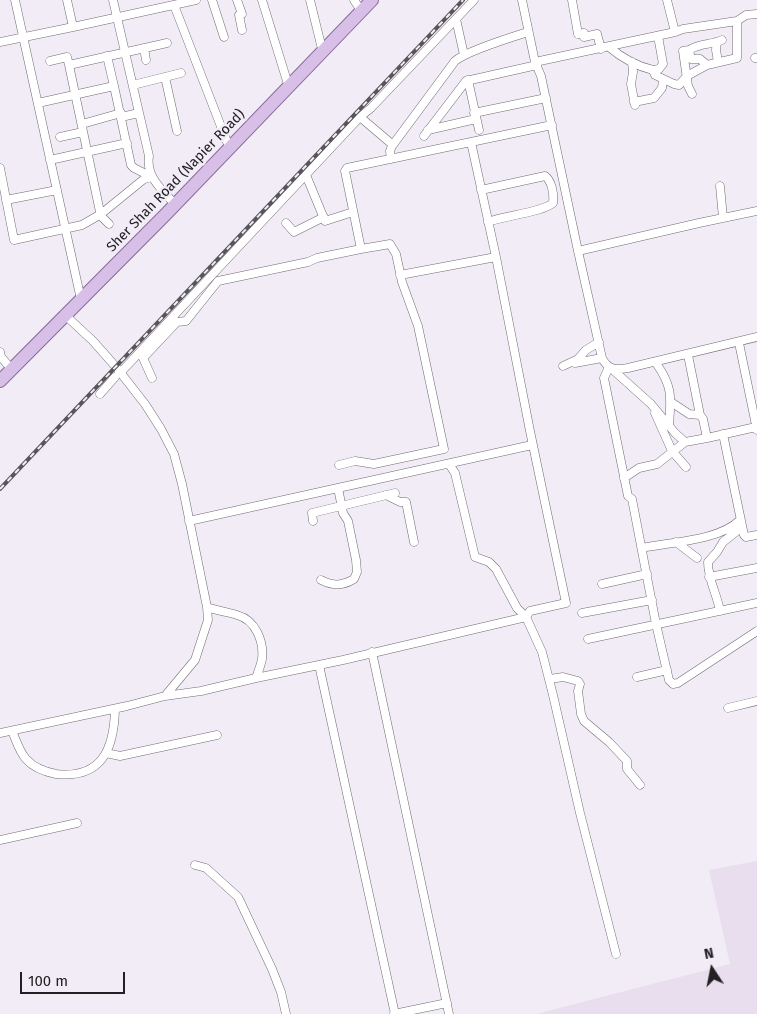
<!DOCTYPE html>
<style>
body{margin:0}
#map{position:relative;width:757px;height:1014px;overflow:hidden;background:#f2ecf6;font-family:"Fira Sans",sans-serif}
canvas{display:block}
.north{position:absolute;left:687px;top:944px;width:50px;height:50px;-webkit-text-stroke:4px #f2ecf6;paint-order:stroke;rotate:349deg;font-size:14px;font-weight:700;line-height:20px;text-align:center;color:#222023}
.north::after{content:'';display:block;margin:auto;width:18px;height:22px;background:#222023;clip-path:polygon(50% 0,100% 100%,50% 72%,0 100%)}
.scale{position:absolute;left:20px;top:972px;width:105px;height:22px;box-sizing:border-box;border:2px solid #222023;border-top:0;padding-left:6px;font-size:15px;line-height:18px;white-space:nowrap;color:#222023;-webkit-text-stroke:4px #f2ecf6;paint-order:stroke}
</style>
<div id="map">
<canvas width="757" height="1014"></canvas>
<div class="north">N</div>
<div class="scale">100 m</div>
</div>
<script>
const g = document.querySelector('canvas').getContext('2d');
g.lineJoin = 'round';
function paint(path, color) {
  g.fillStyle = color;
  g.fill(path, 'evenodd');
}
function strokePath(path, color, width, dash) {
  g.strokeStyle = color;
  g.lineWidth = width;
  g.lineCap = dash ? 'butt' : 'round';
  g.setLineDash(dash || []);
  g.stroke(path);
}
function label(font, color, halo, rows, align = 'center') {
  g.font = font + ' "Fira Sans",sans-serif';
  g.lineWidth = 5;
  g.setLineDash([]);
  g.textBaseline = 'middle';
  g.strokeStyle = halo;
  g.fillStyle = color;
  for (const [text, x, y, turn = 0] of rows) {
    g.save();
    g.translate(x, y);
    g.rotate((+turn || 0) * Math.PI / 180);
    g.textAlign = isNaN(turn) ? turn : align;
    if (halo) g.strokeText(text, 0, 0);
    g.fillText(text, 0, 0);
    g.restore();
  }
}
const built = new Path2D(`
 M 757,861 L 757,1014 L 536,1014 L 730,964 L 709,870 Z`);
const street = new Path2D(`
 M 15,0 L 80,295
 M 67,0 L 73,27 L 196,0
 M 113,0 L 149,156 C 146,175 159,187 171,200
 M 212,0 L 224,37
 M 237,0 L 242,14 L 239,15 L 242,30
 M 262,0 L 287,81
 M 310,0 L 321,45
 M 354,0 L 358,6
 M 522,0 L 535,62 L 541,76 L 578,251 L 602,358 C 608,370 616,370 628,368 L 757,337
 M 572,0 L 578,34 L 584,33 L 584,37 L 597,34 L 601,49
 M 174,5 L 227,142
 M 456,19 L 464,55
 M 675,32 L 683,29 L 737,21
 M 658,36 L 663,64 L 659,69 L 653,70 L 655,75 L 674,84 L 679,85 L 687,76 L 707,65
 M 0,42 L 73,27
 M 717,42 L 716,50 L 718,62
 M 609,47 C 622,58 636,66 653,70
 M 144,48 L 146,60
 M 689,50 C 700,43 711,45 722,40
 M 755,58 L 757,58
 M 50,61 L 67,57 L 69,65 L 167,43
 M 535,62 L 675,32 L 667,0
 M 632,62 L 633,72 L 631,84 L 635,105
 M 69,65 L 100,212 L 101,216 L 109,224
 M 165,77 L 177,131
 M 468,80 L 479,130
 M 133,85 L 181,73
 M 114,86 L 131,165 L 134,168 L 152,177
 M 692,94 L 688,86 L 683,51 L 689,50 L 691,59 L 700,59 L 707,65 L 737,58 L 737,21 L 746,15 L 757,14
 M 634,102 L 654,98 L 662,88 L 663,80
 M 38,103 L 114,86 L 107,56
 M 474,113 L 546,98
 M 121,117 L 139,113
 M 360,117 L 393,145
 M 82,124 L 121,113
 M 428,130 L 476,119
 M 424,136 L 466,81 L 537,65
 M 60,137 L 83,132
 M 391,159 L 390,151 L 392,146 L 455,61 C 467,51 512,37 528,32
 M 50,160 L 127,143
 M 0,168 L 14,240 L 82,225 L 101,214 L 144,179 L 152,177
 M 306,175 L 325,221 L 353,212
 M 720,186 L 723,218
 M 481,190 L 545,176 C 552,181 554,194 553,203 C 543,212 503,216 488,222
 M 6,200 L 57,190
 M 286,223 L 294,232 L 324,217
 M 578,251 L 699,223 L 757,211
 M 400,275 L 496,257
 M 739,343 L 757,430
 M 0,352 L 1,357 L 8,365
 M 575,363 L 602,358
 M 656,363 C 673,387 671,397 669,426
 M 563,366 L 578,359 L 586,350 L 599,342
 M 609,367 L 604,378 L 628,496 L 632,499 L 656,624 L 669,680 L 673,684 L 678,683 L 757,631
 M 612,369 L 651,404 L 675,433 L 685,442
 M 122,371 L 360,117 L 371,108 L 474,0
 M 152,378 L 143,358 L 177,322 L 186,321 L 218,281 L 308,262 L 317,258 L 361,249
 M 100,394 L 115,377
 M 671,402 L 689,414 L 700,415
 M 655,413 L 672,451 L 686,467
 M 723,434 L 744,535 L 746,537 L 757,535
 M 707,438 L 756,427
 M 449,464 L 455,473 L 475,557 L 489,562 L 496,569 L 517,608 L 526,617 L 542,652 L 553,695 L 580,813 L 616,954
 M 339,465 L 355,461 L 374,464 L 444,449 L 418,326 L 402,282 L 396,254 L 390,244 L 361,249 L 345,171 L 347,168 L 552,125
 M 624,478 L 639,468 L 657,464 L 685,442 L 707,438 L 703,419 L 700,415 L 688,355
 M 386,495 L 400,502 L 406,502 L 414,542
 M 189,521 L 532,445
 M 313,521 L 312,513 L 395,493
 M 676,542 L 697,558
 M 642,548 C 670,542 719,541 740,520
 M 709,577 L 757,568
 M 321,580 C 333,586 342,586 354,579 L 357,572 L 356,560 L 348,521 L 343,513 L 338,488
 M 602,584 L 647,574
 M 720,611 C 717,594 708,580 708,562 L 717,552 L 723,542 L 742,527
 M 582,613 L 652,600
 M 588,639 L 757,603
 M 372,652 L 449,1014
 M 319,665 L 395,1014
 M 637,677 L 667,670
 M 256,678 L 343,660 L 526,617 L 530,611 L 566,603 L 530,431 L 496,257 L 471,142
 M 550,679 L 563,677 L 578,681 L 580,684 L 578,691 L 581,714 L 584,721 L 609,742 L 627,761 L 627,769 L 640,785
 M 165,696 L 201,691 L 256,678 C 258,672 261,665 262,659 C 264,642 256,620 237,615 C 227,612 218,611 207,607
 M 728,708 L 757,701
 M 12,731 C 16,740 19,751 26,759 C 33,767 46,772 56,774 C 102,779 114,749 115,709
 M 0,733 L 127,706 L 165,696 L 195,660 L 208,620 L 207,607 L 182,484 L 174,454 L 161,429 L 145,404 L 116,367 L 93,341 L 64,314
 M 106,753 L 120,756 L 217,735
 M 0,840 L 77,823
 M 195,865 L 206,868 L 238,897 L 272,969 L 281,992 L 286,1014
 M 394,1014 L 447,1003`);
const primary = new Path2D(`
 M 0,381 L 167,213 L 372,0`);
const rail = new Path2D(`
 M 0,489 L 463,0`);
const streetNames = [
 ["Sher Shah Road (Napier Road)",176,181,-46]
];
paint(built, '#e8deee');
strokePath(street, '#716b74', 9);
strokePath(primary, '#876b98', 14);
strokePath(street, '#fff', 8);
strokePath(primary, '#d8bfe7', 12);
strokePath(rail, '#59565b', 4);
strokePath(rail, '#f2ecf6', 2, [5.5]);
label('14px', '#222023', '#f2ecf6', streetNames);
</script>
